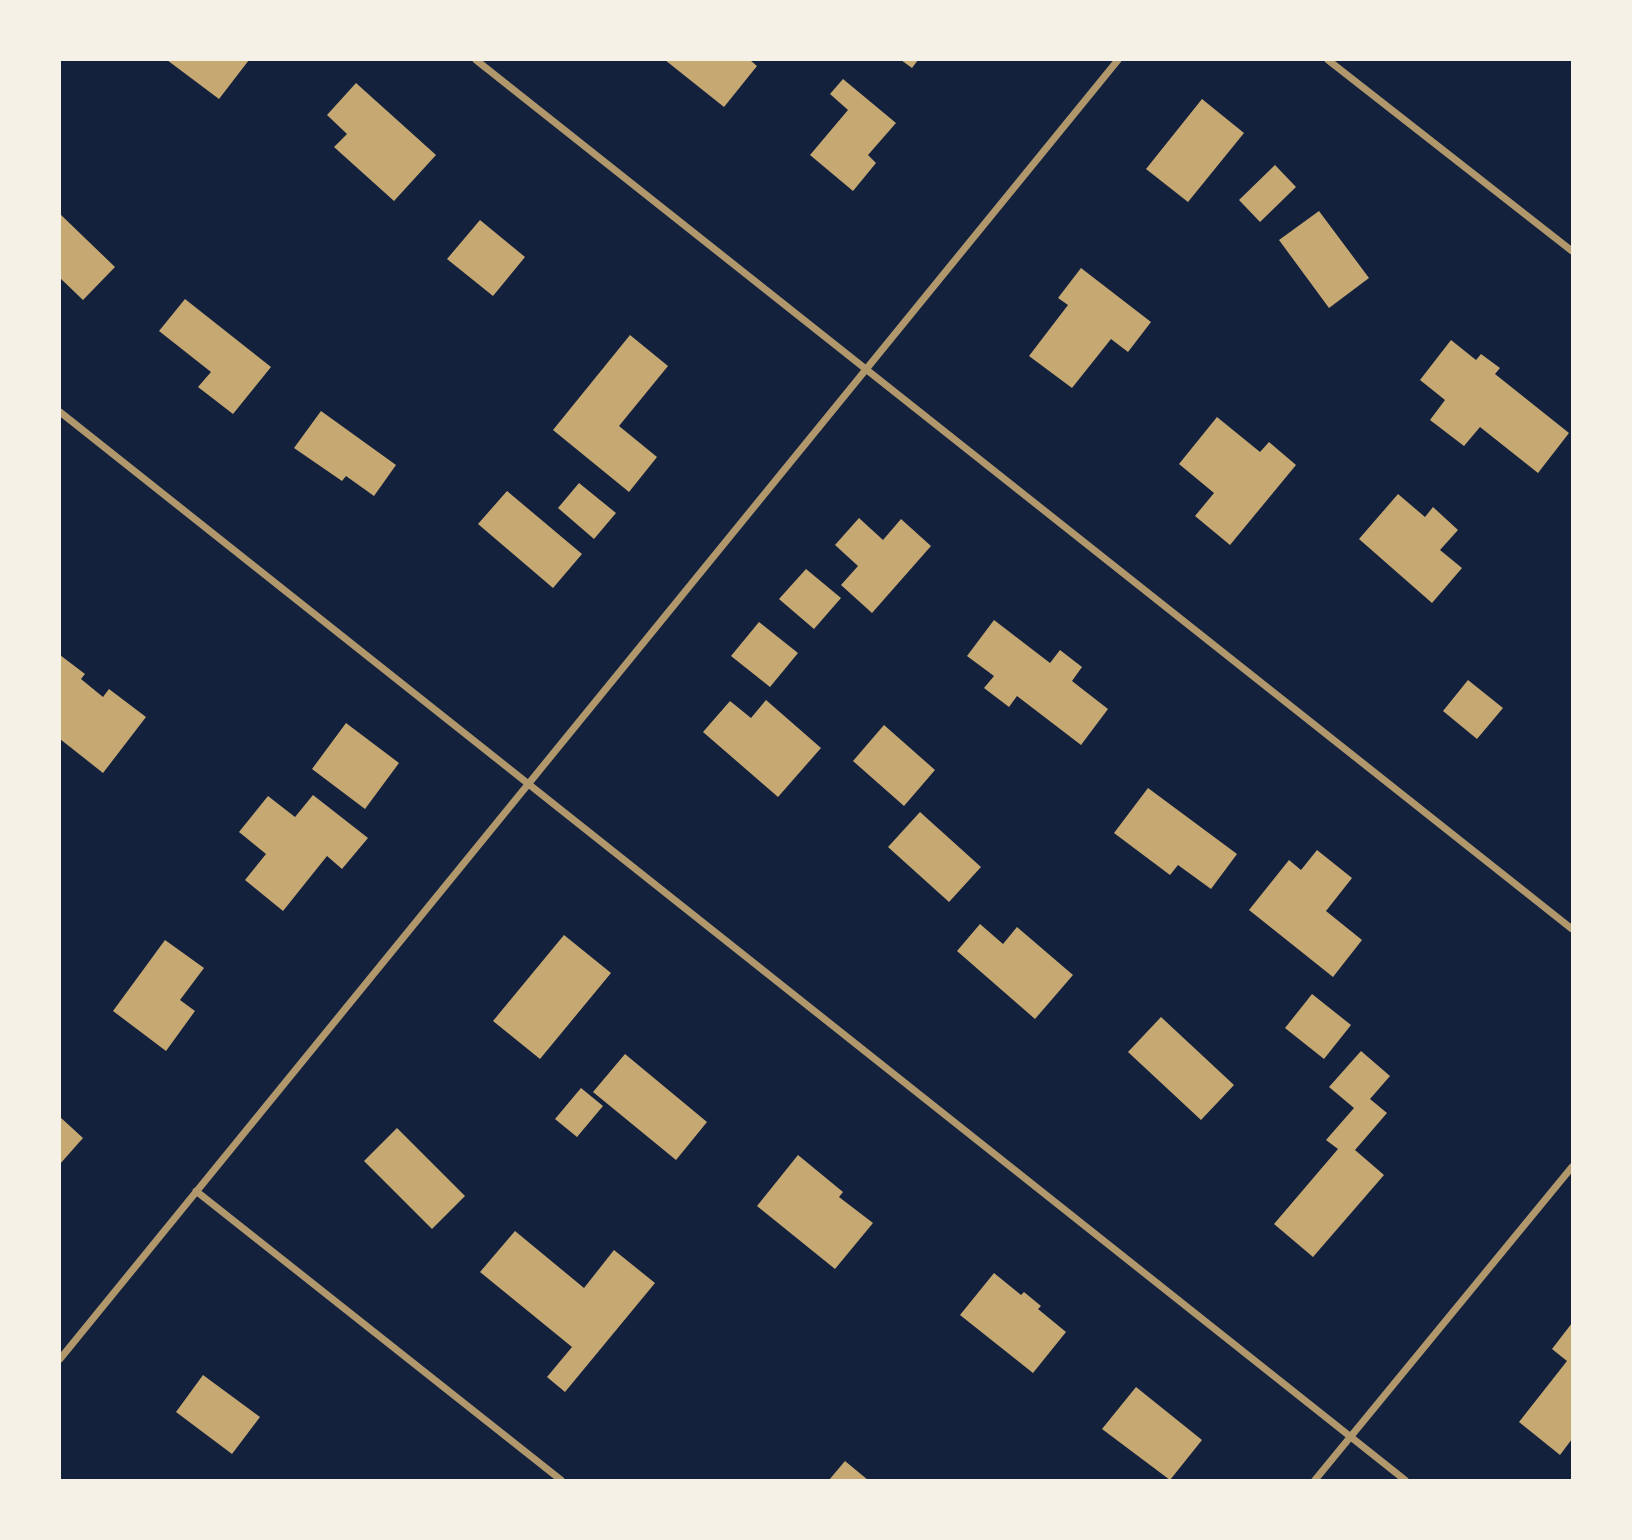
<!DOCTYPE html>
<style>
body{margin:0}
#map{position:relative;width:1632px;height:1540px;overflow:hidden;background:#14213d;font-family:"Sofia Sans Condensed",sans-serif}
canvas{display:block}
.frame{position:absolute;inset:0;border:61px solid #f6f1e7;pointer-events:none}
</style>
<div id="map">
<canvas width="1632" height="1540"></canvas>
<div class="frame"></div>
</div>
<script>
const g = document.querySelector('canvas').getContext('2d');
g.lineJoin = 'round';
function paint(path, color) {
  g.fillStyle = color;
  g.fill(path, 'evenodd');
}
function strokePath(path, color, width, dash) {
  g.strokeStyle = color;
  g.lineWidth = width;
  g.lineCap = dash ? 'butt' : 'round';
  g.setLineDash(dash || []);
  g.stroke(path);
}
const building = new Path2D(`
 M 167,60 L 249,60 L 219,99 Z
 M 665,60 L 750,60 L 757,66 L 724,107 Z
 M 901,60 L 918,60 L 912,68 Z
 M 843,79 L 896,123 L 868,155 L 876,163 L 853,191 L 810,155 L 848,110 L 830,94 Z
 M 356,83 L 436,155 L 394,201 L 334,147 L 347,134 L 327,115 Z
 M 1202,99 L 1244,133 L 1188,202 L 1146,169 Z
 M 1275,165 L 1296,187 L 1260,222 L 1239,200 Z
 M 1319,211 L 1369,278 L 1329,308 L 1279,240 Z
 M 60,214 L 115,267 L 83,300 L 60,278 Z
 M 480,220 L 525,257 L 493,296 L 447,259 Z
 M 1081,268 L 1151,322 L 1128,352 L 1111,339 L 1072,388 L 1029,356 L 1068,305 L 1058,298 Z
 M 185,299 L 271,367 L 233,414 L 198,387 L 211,372 L 159,331 Z
 M 630,335 L 668,366 L 619,426 L 657,457 L 629,492 L 553,430 Z
 M 1451,340 L 1476,360 L 1481,354 L 1500,368 L 1495,374 L 1569,433 L 1538,473 L 1480,427 L 1464,446 L 1430,420 L 1445,400 L 1420,380 Z
 M 321,411 L 396,465 L 374,496 L 346,476 L 342,481 L 294,448 Z
 M 1217,417 L 1260,452 L 1269,442 L 1296,465 L 1230,545 L 1195,516 L 1214,493 L 1179,464 Z
 M 579,483 L 616,513 L 594,539 L 558,508 Z
 M 507,491 L 582,554 L 553,588 L 478,524 Z
 M 1398,494 L 1425,517 L 1433,507 L 1458,530 L 1440,550 L 1462,568 L 1432,603 L 1359,539 Z
 M 859,518 L 883,540 L 901,519 L 931,546 L 872,613 L 841,585 L 858,566 L 835,545 Z
 M 806,569 L 841,598 L 814,629 L 779,599 Z
 M 994,620 L 1050,663 L 1060,650 L 1082,667 L 1072,681 L 1108,709 L 1081,745 L 1017,696 L 1009,707 L 984,688 L 994,676 L 967,656 Z
 M 759,622 L 798,653 L 770,687 L 731,656 Z
 M 60,655 L 85,674 L 81,679 L 103,697 L 109,689 L 146,717 L 103,773 L 60,739 Z
 M 1468,680 L 1503,708 L 1477,739 L 1443,711 Z
 M 766,700 L 821,748 L 778,797 L 703,732 L 730,701 L 751,718 Z
 M 346,723 L 399,763 L 365,809 L 312,769 Z
 M 884,725 L 935,770 L 904,806 L 853,761 Z
 M 1148,788 L 1237,854 L 1211,889 L 1178,865 L 1170,875 L 1114,833 Z
 M 313,795 L 368,838 L 342,869 L 327,856 L 283,911 L 245,880 L 266,854 L 239,832 L 268,796 L 295,817 Z
 M 920,812 L 981,867 L 949,902 L 888,847 Z
 M 1317,850 L 1352,878 L 1326,911 L 1362,940 L 1333,977 L 1249,910 L 1289,860 L 1301,870 Z
 M 980,924 L 1003,944 L 1017,927 L 1073,975 L 1035,1019 L 957,951 Z
 M 564,935 L 611,973 L 540,1059 L 493,1021 Z
 M 165,940 L 204,968 L 180,1000 L 195,1011 L 166,1051 L 113,1011 Z
 M 1312,994 L 1351,1025 L 1324,1059 L 1285,1028 Z
 M 1161,1017 L 1234,1085 L 1201,1120 L 1128,1052 Z
 M 1361,1051 L 1390,1076 L 1370,1099 L 1387,1113 L 1355,1150 L 1384,1175 L 1313,1257 L 1274,1224 L 1338,1149 L 1326,1140 L 1354,1108 L 1329,1087 Z
 M 625,1054 L 707,1122 L 676,1160 L 593,1092 Z
 M 581,1088 L 603,1106 L 577,1137 L 555,1119 Z
 M 60,1117 L 83,1138 L 60,1164 Z
 M 397,1128 L 465,1196 L 432,1229 L 364,1161 Z
 M 798,1155 L 843,1192 L 839,1197 L 873,1223 L 835,1269 L 757,1206 Z
 M 515,1231 L 584,1288 L 614,1250 L 655,1283 L 565,1392 L 547,1377 L 572,1347 L 480,1272 Z
 M 994,1273 L 1021,1295 L 1024,1292 L 1041,1306 L 1038,1309 L 1066,1332 L 1033,1373 L 960,1315 Z
 M 1572,1323 L 1572,1439 L 1560,1455 L 1519,1422 L 1567,1361 L 1552,1349 Z
 M 203,1375 L 260,1417 L 232,1454 L 176,1412 Z
 M 1136,1387 L 1202,1440 L 1170,1480 L 1102,1429 Z
 M 845,1461 L 868,1480 L 829,1480 Z`);
const minor = new Path2D(`
 M 476,60 L 1572,929
 M 1328,60 L 1572,251
 M 60,412 L 1405,1480
 M 196,1191 L 561,1480
 M 60,1359 L 1118,60
 M 1315,1480 L 1572,1167`);
paint(building, '#c6a872');
strokePath(minor, '#b1986c', 7);
</script>
